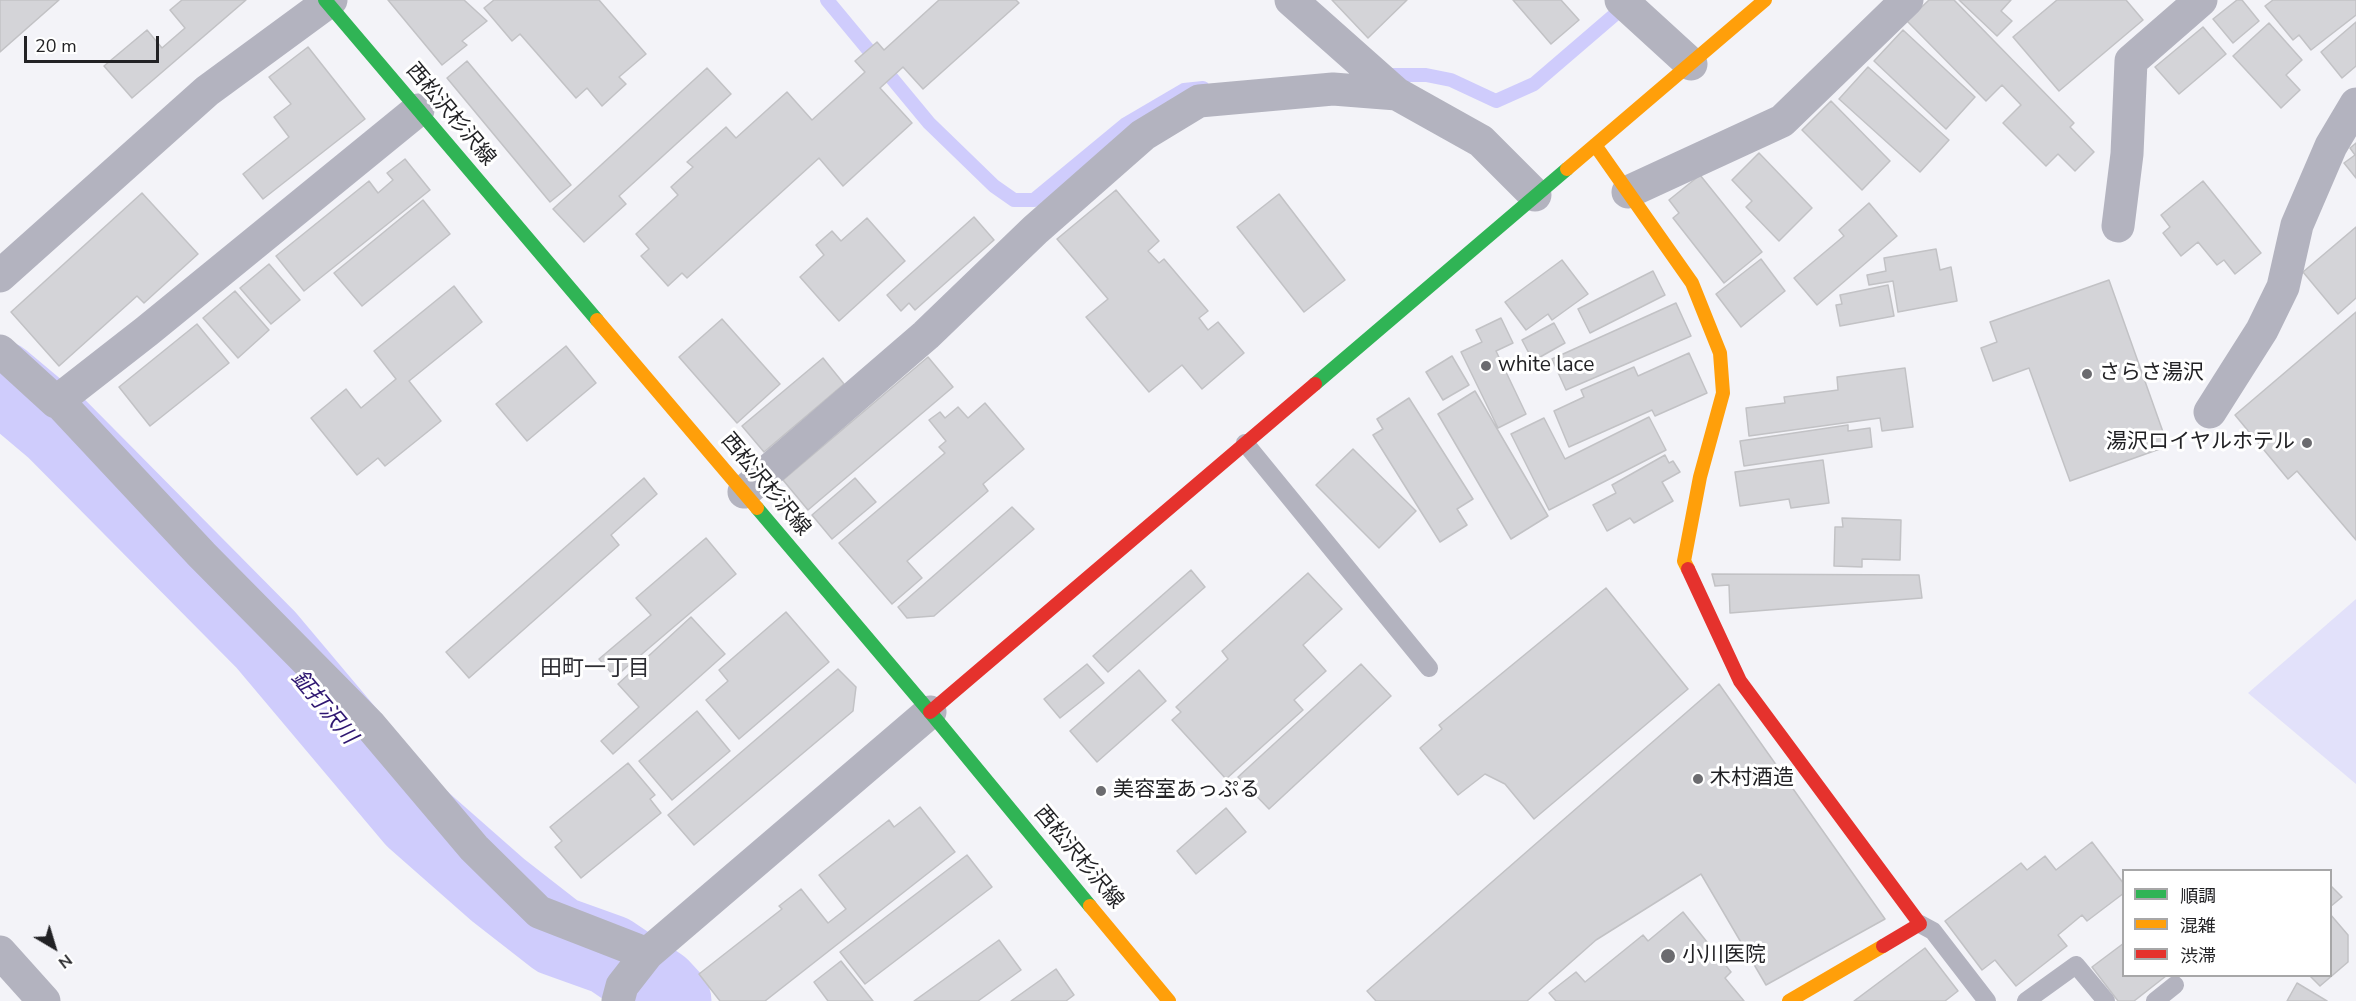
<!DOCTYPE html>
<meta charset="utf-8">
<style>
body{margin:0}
#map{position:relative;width:2356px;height:1001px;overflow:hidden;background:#f3f3f8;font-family:"Nunito Sans","Noto Sans JP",sans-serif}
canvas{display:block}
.legend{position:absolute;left:2122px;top:869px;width:210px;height:108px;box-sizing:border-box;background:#fff;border:2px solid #a7a7a8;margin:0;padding:8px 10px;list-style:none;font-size:18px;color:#222225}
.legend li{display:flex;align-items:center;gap:12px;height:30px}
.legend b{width:30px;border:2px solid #a7a7a8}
.north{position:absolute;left:24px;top:917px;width:60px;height:60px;-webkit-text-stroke:4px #fff;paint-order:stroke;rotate:142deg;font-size:16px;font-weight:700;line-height:24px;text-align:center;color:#222225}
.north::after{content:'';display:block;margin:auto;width:21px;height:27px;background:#222225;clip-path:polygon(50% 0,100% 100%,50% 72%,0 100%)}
.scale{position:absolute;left:24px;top:36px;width:135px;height:27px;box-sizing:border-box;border:3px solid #222225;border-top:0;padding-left:8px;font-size:18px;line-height:21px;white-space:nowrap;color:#222225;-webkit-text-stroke:4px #fff;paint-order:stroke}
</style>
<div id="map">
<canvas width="2356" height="1001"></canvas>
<ul class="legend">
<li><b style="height:8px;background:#30b455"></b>順調</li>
<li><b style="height:8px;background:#ff9f0a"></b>混雑</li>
<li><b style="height:8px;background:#e5322d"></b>渋滞</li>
</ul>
<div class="north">N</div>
<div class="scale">20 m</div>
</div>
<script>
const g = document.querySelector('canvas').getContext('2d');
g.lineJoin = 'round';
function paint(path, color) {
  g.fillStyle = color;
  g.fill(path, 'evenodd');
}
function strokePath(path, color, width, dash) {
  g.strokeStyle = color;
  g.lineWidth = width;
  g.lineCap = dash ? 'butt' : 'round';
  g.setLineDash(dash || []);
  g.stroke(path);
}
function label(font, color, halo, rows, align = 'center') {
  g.font = font + ' "Nunito Sans","Noto Sans JP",sans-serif';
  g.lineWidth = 6;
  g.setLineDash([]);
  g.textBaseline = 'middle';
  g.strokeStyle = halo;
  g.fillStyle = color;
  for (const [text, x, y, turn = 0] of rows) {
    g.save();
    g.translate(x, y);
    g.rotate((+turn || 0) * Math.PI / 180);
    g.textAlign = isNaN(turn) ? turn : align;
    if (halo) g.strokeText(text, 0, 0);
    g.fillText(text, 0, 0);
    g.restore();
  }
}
const green = new Path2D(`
 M 2356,599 L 2356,784 L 2248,693 Z`);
const stream = new Path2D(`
 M 827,0 L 929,123 L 994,186 L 1014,200 L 1034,200 L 1126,124 L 1184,90 L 1203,88
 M 1384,75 L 1426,75 L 1451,80 L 1496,101 L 1534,84 L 1626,5`);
const river = new Path2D(`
 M 0,381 L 56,428 L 266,640 L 415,817 L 498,890 L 557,936 L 610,955 L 659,988 L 671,1001`);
const building = new Path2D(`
 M 0,0 L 59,0 L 0,52 Z
 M 182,0 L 246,0 L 132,98 L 104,66 L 147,30 L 162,48 L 185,28 L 170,10 Z
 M 388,0 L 464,0 L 487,21 L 462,41 L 467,45 L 442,65 Z
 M 494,0 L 599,0 L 646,54 L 619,77 L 626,84 L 602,106 L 587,88 L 576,98 L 520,34 L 512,41 L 484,8 Z
 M 939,0 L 1016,0 L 1019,3 L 923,89 L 903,67 L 880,88 L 912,123 L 843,186 L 819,158 L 687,278 L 682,273 L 668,286 L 641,256 L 649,249 L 636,234 L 678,195 L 671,187 L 693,167 L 687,162 L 726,127 L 736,138 L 787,92 L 812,120 L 865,72 L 855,61 L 877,42 L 884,50 Z
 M 1332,0 L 1407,0 L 1368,38 Z
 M 1513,0 L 1561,0 L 1579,20 L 1551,44 Z
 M 1929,0 L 1954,0 L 2074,123 L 2070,127 L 2094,152 L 2075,171 L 2058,154 L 2046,166 L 2003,123 L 2021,105 L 2002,85 L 1986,101 L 1907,21 Z
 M 1959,0 L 2011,0 L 2001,11 L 2012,21 L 1997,36 Z
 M 2057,0 L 2126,0 L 2143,20 L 2059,91 L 2013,37 Z
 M 2237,0 L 2242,0 L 2259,21 L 2233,43 L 2213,19 Z
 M 2273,0 L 2356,0 L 2356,15 L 2311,50 L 2299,35 L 2293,40 L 2265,6 Z
 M 2356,22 L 2356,66 L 2342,78 L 2321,52 Z
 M 2269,23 L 2302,60 L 2286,75 L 2300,90 L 2281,108 L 2233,56 Z
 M 2203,27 L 2226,54 L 2179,94 L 2155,67 Z
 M 1903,30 L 1975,97 L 1946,129 L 1874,61 Z
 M 308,47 L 365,119 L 263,199 L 243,174 L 289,137 L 274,117 L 291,104 L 269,77 Z
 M 467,61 L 571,185 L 550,202 L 447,78 Z
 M 1868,67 L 1949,140 L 1920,172 L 1839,99 Z
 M 707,68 L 731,94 L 619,196 L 626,204 L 584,242 L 553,209 Z
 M 1831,101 L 1890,161 L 1862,190 L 1802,130 Z
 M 2356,143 L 2356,178 L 2344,163 L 2355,155 L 2350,148 Z
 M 1759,153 L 1812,208 L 1779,241 L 1746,207 L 1752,201 L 1732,180 Z
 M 405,159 L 430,190 L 304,291 L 276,256 L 369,181 L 378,193 L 393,180 L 387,173 Z
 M 1700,175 L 1762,252 L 1724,283 L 1673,218 L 1679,213 L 1669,200 Z
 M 2203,181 L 2261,253 L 2235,274 L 2224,260 L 2217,265 L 2198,242 L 2181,256 L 2163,233 L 2170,227 L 2161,215 Z
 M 1116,190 L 1159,241 L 1148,251 L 1159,263 L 1164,259 L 1208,311 L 1199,318 L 1208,330 L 1218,322 L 1244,353 L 1202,389 L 1182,365 L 1149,392 L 1086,317 L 1108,299 L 1057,239 Z
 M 142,193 L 198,254 L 144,303 L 137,296 L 59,366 L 11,312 Z
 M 1279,194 L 1345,280 L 1304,312 L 1237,227 Z
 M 423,200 L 450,234 L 362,306 L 334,273 Z
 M 1869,203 L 1897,236 L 1817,305 L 1794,278 L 1844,236 L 1839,230 Z
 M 974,217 L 994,240 L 915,310 L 909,303 L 901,311 L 887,295 Z
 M 867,218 L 905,261 L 839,321 L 800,277 L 824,255 L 816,245 L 832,231 L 841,241 Z
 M 2356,227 L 2356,298 L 2338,314 L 2303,272 Z
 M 1936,249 L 1940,270 L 1951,267 L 1957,301 L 1898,312 L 1893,281 L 1869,285 L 1867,275 L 1886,271 L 1884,258 Z
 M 1761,259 L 1785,291 L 1741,327 L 1716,294 Z
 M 1562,260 L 1588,294 L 1552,320 L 1548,314 L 1526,330 L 1505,302 Z
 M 269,264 L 300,300 L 271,324 L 240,288 Z
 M 1653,271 L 1665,295 L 1590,333 L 1578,309 Z
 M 2109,280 L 2168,446 L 2070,481 L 2029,368 L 1993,381 L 1981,348 L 1997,342 L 1990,322 Z
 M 1888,285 L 1894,316 L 1840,326 L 1836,305 L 1842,304 L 1840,295 Z
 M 454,286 L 482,322 L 409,381 L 441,421 L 385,466 L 378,458 L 357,475 L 311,418 L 346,389 L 361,408 L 396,379 L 374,351 Z
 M 235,291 L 269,330 L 238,358 L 203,318 Z
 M 1676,303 L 1691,336 L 1566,390 L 1552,359 Z
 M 2356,312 L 2356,540 L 2297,471 L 2288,479 L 2235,415 Z
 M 1501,318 L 1513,343 L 1496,351 L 1526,414 L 1498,428 L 1461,352 L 1482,342 L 1476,330 Z
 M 722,319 L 780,384 L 737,423 L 679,357 Z
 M 1554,323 L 1565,343 L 1533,361 L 1522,340 Z
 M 197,324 L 229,363 L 150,426 L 119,387 Z
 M 566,346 L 596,383 L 527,441 L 496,404 Z
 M 1689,353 L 1707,393 L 1655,416 L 1652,410 L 1569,447 L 1554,411 L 1584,397 L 1581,390 L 1634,367 L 1638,376 Z
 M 1452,356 L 1469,385 L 1443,400 L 1426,372 Z
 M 928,357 L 953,387 L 808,510 L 783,480 Z
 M 823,358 L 844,384 L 764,452 L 742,426 Z
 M 1905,368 L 1913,427 L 1882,431 L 1880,418 L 1749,436 L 1746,408 L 1785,403 L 1784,397 L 1838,390 L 1837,377 Z
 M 1475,391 L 1548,516 L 1511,539 L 1438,414 Z
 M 1409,398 L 1473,499 L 1457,509 L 1467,525 L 1440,542 L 1373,435 L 1383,429 L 1377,419 Z
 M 985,403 L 1024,449 L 983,484 L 988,491 L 907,561 L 922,578 L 892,604 L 839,543 L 945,453 L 939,447 L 946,441 L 929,420 L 940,412 L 945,418 L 958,407 L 968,418 Z
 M 1649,417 L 1666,450 L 1549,510 L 1511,434 L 1544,418 L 1565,459 Z
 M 1848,425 L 1848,431 L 1870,428 L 1872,447 L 1744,466 L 1740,441 Z
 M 1353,449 L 1416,511 L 1379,548 L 1316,485 Z
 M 1665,455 L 1669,463 L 1673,461 L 1680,472 L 1662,482 L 1673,501 L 1634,523 L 1630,518 L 1607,531 L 1593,505 L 1616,493 L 1612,485 Z
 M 1823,460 L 1829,503 L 1791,508 L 1789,499 L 1740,506 L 1735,472 Z
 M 644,478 L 657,494 L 611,535 L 619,545 L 469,678 L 446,652 Z
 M 855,478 L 876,502 L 832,539 L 812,515 Z
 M 1012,507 L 1034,529 L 934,616 L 907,618 L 898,607 Z
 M 1842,518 L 1901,520 L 1900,560 L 1862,559 L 1862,567 L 1834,566 L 1835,527 L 1843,527 Z
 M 706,538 L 736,574 L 615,677 L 599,659 L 651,615 L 636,598 Z
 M 1191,570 L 1205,587 L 1108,672 L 1093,656 Z
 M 1308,573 L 1342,609 L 1303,645 L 1326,671 L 1294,700 L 1303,710 L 1226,779 L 1172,720 L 1181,712 L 1176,707 L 1228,659 L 1222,651 Z
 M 1712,574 L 1919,575 L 1922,598 L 1730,613 L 1729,585 L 1715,586 Z
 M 1606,588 L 1688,689 L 1534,819 L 1505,784 L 1485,774 L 1458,795 L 1420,748 L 1442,729 L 1439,725 Z
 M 786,612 L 829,662 L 739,739 L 706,700 L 728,681 L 719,670 Z
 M 691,617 L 725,654 L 613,754 L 601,741 L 639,707 L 618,684 Z
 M 1087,664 L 1104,683 L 1060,718 L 1044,699 Z
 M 1361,664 L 1391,696 L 1269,809 L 1238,777 Z
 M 838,669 L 856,687 L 853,711 L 694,845 L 668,815 Z
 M 1139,670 L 1166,701 L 1097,762 L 1070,731 Z
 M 1719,684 L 1885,919 L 1766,985 L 1701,874 L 1596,940 L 1527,1001 L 1376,1001 L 1367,991 Z
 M 697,711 L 730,751 L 672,800 L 639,761 Z
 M 628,763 L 655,795 L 650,799 L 661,813 L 581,878 L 555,847 L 562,841 L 550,827 Z
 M 920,807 L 955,852 L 765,1001 L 720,1001 L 699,974 L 782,909 L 779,906 L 801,889 L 828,923 L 846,909 L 819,875 L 889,820 L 894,827 Z
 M 1226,808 L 1246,832 L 1196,874 L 1177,851 Z
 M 2092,842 L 2124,884 L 2124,893 L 2087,921 L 2082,915 L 2058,935 L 2067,946 L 2016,986 L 1995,960 L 1982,970 L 1945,921 L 2021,863 L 2027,870 L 2045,856 L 2056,870 Z
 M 967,855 L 992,887 L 865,984 L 840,952 Z
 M 2330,885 L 2342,897 L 2330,907 Z
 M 1683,912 L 1731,972 L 1725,978 L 1744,1001 L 1556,1001 L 1549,993 L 1576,972 L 1585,982 L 1643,935 L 1648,941 Z
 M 2330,914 L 2348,935 L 2348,962 L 2320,986 L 2310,976 L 2330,976 Z
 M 999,940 L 1021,970 L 978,1001 L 914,1001 Z
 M 2124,943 L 2124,976 L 2166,976 L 2134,1001 L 2118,1001 L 2092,967 Z
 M 1925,948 L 1958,991 L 1945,1001 L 1854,1001 Z
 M 841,961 L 873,1001 L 828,1001 L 814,982 Z
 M 1056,969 L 1074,995 L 1066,1001 L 1011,1001 Z
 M 2297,983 L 2327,1001 L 2287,1001 Z`);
const lane = new Path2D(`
 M 1245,443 L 1429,668
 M 1920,924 L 1933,931 L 1987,1001
 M 2026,1001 L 2076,965 L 2106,1001
 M 2155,1001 L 2175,985`);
const street = new Path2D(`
 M 1291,0 L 1397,94 L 1481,141 L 1535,195
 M 1621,0 L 1691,64
 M 1628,192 L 1782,121 L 1907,0
 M 2118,226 L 2127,154 L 2131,61 L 2201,0
 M 0,276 L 207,91 L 331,0
 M 0,351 L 56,402 L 147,331 L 418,110
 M 57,400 L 202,555 L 369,724 L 474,848 L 539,912 L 647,954
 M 2210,412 L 2262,330 L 2283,287 L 2297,225 L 2331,146 L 2356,104
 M 744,492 L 926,335 L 1035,230 L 1143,135 L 1199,101 L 1333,89 L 1397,94
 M 0,952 L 44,1001
 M 618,1001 L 622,986 L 647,954 L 930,712`);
const fast = new Path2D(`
 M 325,0 L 597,320
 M 1315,384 L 1567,169
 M 757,508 L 930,712 L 1090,906`);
const slow = new Path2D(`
 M 1595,145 L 1692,283 L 1720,353 L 1723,393 L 1700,477 L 1684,561 L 1688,569
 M 1567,169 L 1765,0
 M 597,320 L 757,508
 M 1090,906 L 1169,1001
 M 1789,1001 L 1883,946`);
const jam = new Path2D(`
 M 1688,569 L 1740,681 L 1920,924 L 1883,946
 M 930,712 L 1315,384`);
const markers = [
 [1486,366,6,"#6b6b6f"],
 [2087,374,6,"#6b6b6f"],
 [2307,443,6,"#6b6b6f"],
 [1698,779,6,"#6b6b6f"],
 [1101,791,6,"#6b6b6f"],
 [1668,956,8,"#6b6b6f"]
];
const streetNames = [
 ["西松沢杉沢線",450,115,50],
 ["西松沢杉沢線",765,485,50],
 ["西松沢杉沢線",1078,858,50]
];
const poiNames = [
 ["white lace",1498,366],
 ["さらさ湯沢",2099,374],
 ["湯沢ロイヤルホテル",2295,443,"right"],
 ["木村酒造",1710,779],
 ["美容室あっぷる",1113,791],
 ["小川医院",1682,956]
];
const neighbourhoodNames = [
 ["田町一丁目",595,670]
];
const waterNames = [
 ["鉦打沢川",323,708,50]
];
paint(green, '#e2e1fa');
strokePath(stream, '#cfccfc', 14);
strokePath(river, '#cfccfc', 81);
paint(building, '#d4d4d8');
strokePath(building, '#c2c2c5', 1.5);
strokePath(lane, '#b3b3bf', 18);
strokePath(street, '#b3b3bf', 33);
strokePath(fast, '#30b455', 14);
strokePath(slow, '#ff9f0a', 14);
strokePath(jam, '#e5322d', 14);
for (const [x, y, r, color] of markers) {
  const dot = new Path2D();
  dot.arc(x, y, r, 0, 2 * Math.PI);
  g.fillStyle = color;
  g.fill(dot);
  strokePath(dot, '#fff', 2);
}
label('21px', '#222225', '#fff', streetNames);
label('21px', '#222225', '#fff', poiNames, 'left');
label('22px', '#2d2d33', '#fff', neighbourhoodNames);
label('italic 22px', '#2e1671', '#fff', waterNames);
</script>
